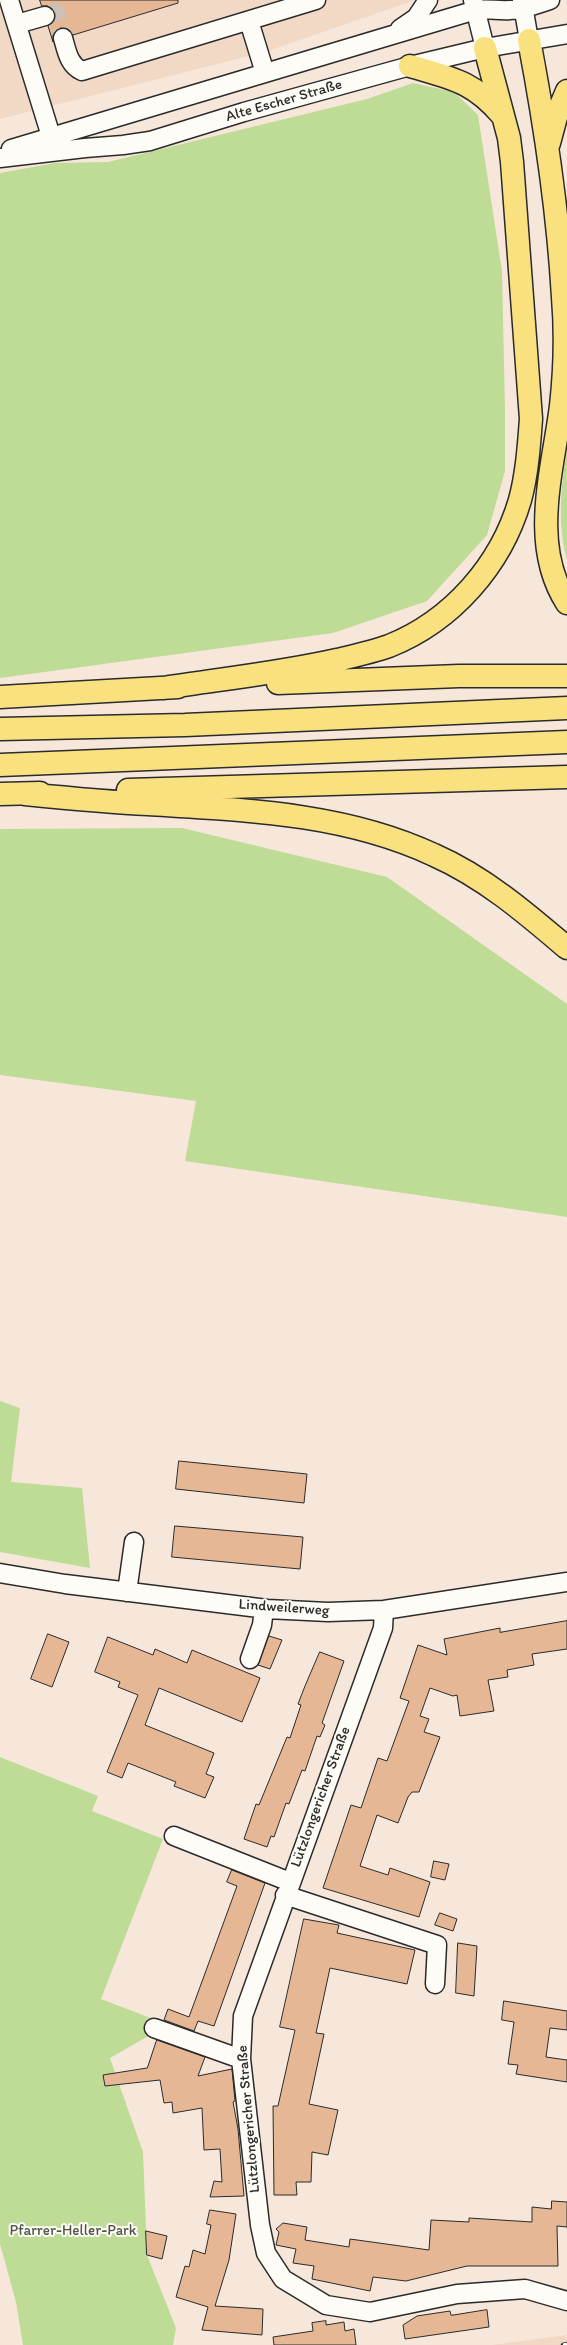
<!DOCTYPE html>
<meta charset="utf-8">
<style>
body{margin:0}
canvas{display:block;background:#f6e7da}
</style>
<canvas width="567" height="2345"></canvas>
<script>
const g = document.querySelector('canvas').getContext('2d');
g.lineJoin = 'round';
function paint(path, color) {
  g.fillStyle = color;
  g.fill(path, 'evenodd');
}
function strokePath(path, color, width, dash) {
  g.strokeStyle = color;
  g.lineWidth = width;
  g.lineCap = dash ? 'butt' : 'round';
  g.setLineDash(dash || []);
  g.stroke(path);
}
function label(font, color, halo, rows, align = 'center') {
  g.font = font + ' Itim,sans-serif';
  g.lineWidth = 4;
  g.setLineDash([]);
  g.textBaseline = 'middle';
  g.strokeStyle = halo;
  g.fillStyle = color;
  for (const [text, x, y, turn = 0] of rows) {
    g.save();
    g.translate(x, y);
    g.rotate((+turn || 0) * Math.PI / 180);
    g.textAlign = isNaN(turn) ? turn : align;
    if (halo) g.strokeText(text, 0, 0);
    g.fillText(text, 0, 0);
    g.restore();
  }
}
const built = new Path2D(`
 M 0,0 L 415,0 L 268,51 L 0,119 Z
 M 567,2335 L 567,2345 L 492,2345 Z`);
const green = new Path2D(`
 M 413,83 L 454,92 L 478,115 L 502,271 L 505,409 L 505,471 L 487,535 L 427,601 L 333,633 L 0,678 L 0,173 L 55,163 L 108,162 L 367,99 Z
 M 567,449 L 567,560 C 557,523 561,486 567,449 Z
 M 182,828 L 387,877 L 567,1004 L 567,1217 L 185,1161 L 196,1101 L 0,1075 L 0,829 Z
 M 0,1401 L 20,1408 L 11,1482 L 82,1488 L 90,1568 L 0,1552 Z
 M 0,1757 L 98,1796 L 92,1811 L 163,1839 L 101,1999 L 156,2020 L 150,2035 L 110,2058 L 143,2152 L 147,2255 L 176,2328 L 173,2345 L 23,2345 L 16,2302 L 0,2244 Z`);
const building = new Path2D(`
 M 40,0 L 178,0 L 178,3 L 73,35 L 66,28 L 60,28 L 53,35 L 53,42 L 48,26 L 55,19 L 55,13 L 48,6 L 42,6 Z
 M 179,1461 L 307,1474 L 304,1503 L 176,1489 Z
 M 175,1526 L 303,1537 L 300,1569 L 172,1557 Z
 M 567,1621 L 567,1649 L 532,1654 L 534,1665 L 507,1670 L 508,1677 L 488,1680 L 494,1711 L 460,1716 L 457,1695 L 453,1696 L 430,1688 L 420,1716 L 429,1719 L 424,1732 L 440,1737 L 419,1792 L 412,1792 L 408,1797 L 398,1823 L 377,1815 L 360,1866 L 388,1875 L 390,1868 L 430,1882 L 419,1917 L 323,1888 L 351,1805 L 361,1808 L 378,1758 L 387,1761 L 409,1701 L 400,1698 L 418,1645 L 447,1655 L 444,1639 L 500,1628 L 500,1632 Z
 M 48,1634 L 69,1642 L 52,1687 L 31,1679 Z
 M 269,1636 L 282,1640 L 270,1669 L 258,1665 Z
 M 108,1637 L 153,1655 L 155,1649 L 187,1663 L 192,1650 L 260,1678 L 242,1722 L 159,1688 L 145,1725 L 214,1753 L 206,1774 L 214,1777 L 205,1798 L 174,1786 L 176,1782 L 128,1763 L 122,1778 L 107,1772 L 138,1695 L 118,1687 L 120,1682 L 95,1672 Z
 M 320,1652 L 344,1661 L 322,1723 L 325,1725 L 320,1737 L 317,1736 L 305,1771 L 302,1770 L 289,1804 L 286,1803 L 274,1837 L 271,1836 L 267,1847 L 244,1839 L 256,1804 L 259,1805 L 287,1737 L 290,1738 L 301,1705 L 298,1704 L 305,1686 Z
 M 434,1861 L 449,1864 L 445,1880 L 431,1877 Z
 M 232,1870 L 265,1883 L 214,2026 L 198,2021 L 194,2031 L 164,2020 L 168,2009 L 189,2017 L 237,1886 L 227,1882 Z
 M 440,1913 L 457,1919 L 453,1931 L 435,1925 Z
 M 304,1919 L 339,1925 L 337,1933 L 415,1950 L 407,1984 L 330,1968 L 316,2033 L 324,2034 L 309,2104 L 338,2110 L 328,2155 L 312,2152 L 311,2182 L 296,2182 L 297,2195 L 274,2195 L 273,2106 L 278,2106 L 295,2030 L 280,2027 Z
 M 458,1943 L 477,1946 L 474,1996 L 456,1993 Z
 M 504,2001 L 567,2011 L 567,2030 L 550,2028 L 546,2057 L 567,2060 L 567,2082 L 516,2074 L 518,2065 L 508,2064 L 514,2022 L 502,2020 Z
 M 157,2040 L 205,2057 L 198,2076 L 232,2069 L 235,2101 L 233,2102 L 238,2129 L 244,2196 L 210,2197 L 214,2181 L 222,2182 L 220,2149 L 204,2150 L 202,2108 L 173,2113 L 172,2102 L 164,2103 L 160,2080 L 105,2086 L 103,2075 L 147,2068 Z
 M 552,2201 L 567,2202 L 567,2227 L 557,2226 L 558,2266 L 467,2266 L 406,2281 L 373,2277 L 370,2291 L 312,2279 L 314,2266 L 293,2263 L 296,2249 L 276,2245 L 279,2232 L 276,2229 L 283,2223 L 307,2227 L 305,2240 L 349,2247 L 350,2239 L 429,2250 L 431,2220 L 469,2222 L 469,2218 L 532,2222 L 532,2207 L 551,2209 Z
 M 210,2210 L 236,2214 L 229,2260 L 215,2306 L 263,2309 L 262,2335 L 202,2330 L 208,2307 L 176,2297 L 185,2266 L 189,2267 L 193,2250 L 205,2254 L 211,2225 L 207,2224 Z
 M 146,2231 L 167,2236 L 162,2259 L 147,2255 Z
 M 487,2310 L 489,2327 L 405,2339 L 403,2325 L 417,2316 L 450,2311 L 451,2315 Z
 M 326,2321 L 326,2325 L 344,2322 L 345,2331 L 354,2329 L 356,2345 L 274,2345 L 273,2337 L 313,2331 L 312,2323 Z`);
const minorTunnel = new Path2D(`
 M 45,16 L 56,13 L 63,38`);
const minor = new Path2D(`
 M 9,0 L 54,146
 M 473,0 L 485,48
 M 522,0 L 529,40
 M 249,21 L 265,73
 M 17,24 L 45,16
 M 400,29 L 416,18 L 428,0
 M 63,38 C 67,52 69,65 82,71 L 316,0
 M 11,149 L 476,10 C 488,8 498,11 510,10 C 524,10 537,4 550,0
 M 0,158 L 85,148 L 123,145 L 150,141 L 244,112 L 410,66 L 485,48 L 567,34
 M 0,1573 L 65,1584 L 267,1609 L 328,1612 L 384,1610 L 567,1582
 M 127,1592 L 134,1542
 M 384,1610 L 383,1628 L 243,2016 L 241,2059 L 260,2225 L 266,2253 L 283,2279 L 326,2305 L 370,2312 L 457,2294 L 525,2289 L 567,2301
 M 250,1659 L 262,1625 L 264,1609
 M 174,1836 L 290,1882
 M 285,1895 L 437,1945 L 435,1984
 M 154,2028 L 241,2059`);
const highway = new Path2D(`
 M 529,40 C 545,124 558,211 563,297 C 566,333 565,370 561,406 C 553,470 529,544 567,603
 M 410,66 C 451,78 473,81 502,115
 M 549,143 L 556,117 L 567,91
 M 278,683 L 459,676 L 567,676
 M 164,688 C 221,679 280,673 337,660 C 354,656 372,652 389,646 C 452,621 501,565 520,500 C 527,474 529,446 531,419 L 512,162 L 509,138 L 485,48
 M 0,697 L 178,687
 M 0,729 L 185,725 L 567,708
 M 0,765 L 567,742
 M 128,790 L 567,777
 M 0,794 L 40,793
 M 25,794 C 66,798 107,802 148,804 C 246,810 344,813 434,855 C 484,877 526,913 567,948`);
const rail = new Path2D(`
 M 563,2345 L 567,2344`);
const streetNames = [
 ["Alte Escher Straße",284,101,-16],
 ["Lindweilerweg",284,1608,4],
 ["Lützlongericher Straße",321,1797,-70],
 ["Lützlongericher Straße",249,2119,-95]
];
const parkNames = [
 ["Pfarrer-Heller-Park",73,2231]
];
paint(built, '#f1d9c5');
paint(green, '#bedc95');
paint(building, '#e5b795');
strokePath(building, '#2b2b2b', 1);
strokePath(minorTunnel, '#cdc1b7', 18, [18, 9]);
strokePath(minor, '#2b2b2b', 21);
strokePath(highway, '#2b2b2b', 25);
strokePath(minor, '#fdfcf7', 18);
strokePath(highway, '#fae180', 22);
strokePath(rail, '#2b2b2b', 4.5);
strokePath(rail, '#fdfcf7', 3, [9]);
label('15px', '#2b2b2b', '#fdfcf7', streetNames);
label('15px', '#505746', '#fdfcf7', parkNames);
</script>
